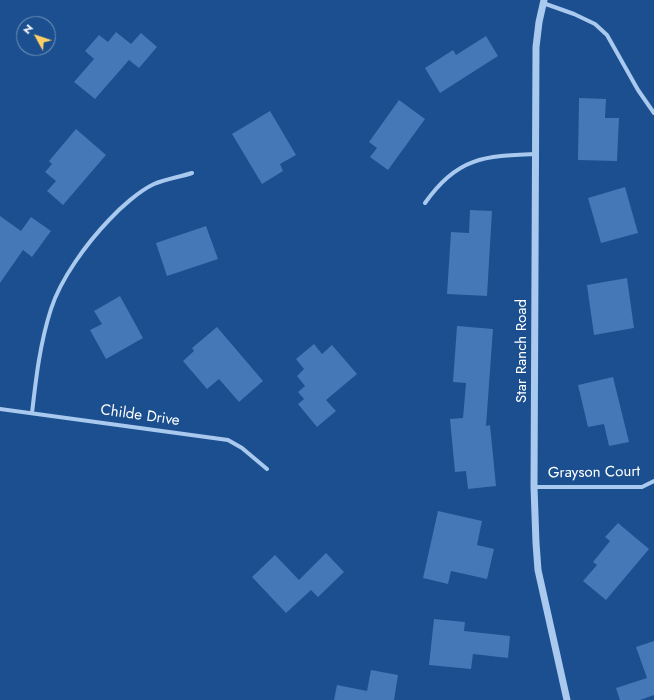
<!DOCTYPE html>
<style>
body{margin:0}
#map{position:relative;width:654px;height:700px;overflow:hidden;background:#1b4f8f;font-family:Jost,sans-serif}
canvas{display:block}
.north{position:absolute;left:16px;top:16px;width:40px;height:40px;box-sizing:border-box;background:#1b4f8f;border:1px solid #7695bc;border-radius:50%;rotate:310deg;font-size:11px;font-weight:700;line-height:16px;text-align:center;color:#fff}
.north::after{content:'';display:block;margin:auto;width:14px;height:18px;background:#ffd166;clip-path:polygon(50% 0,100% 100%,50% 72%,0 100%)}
</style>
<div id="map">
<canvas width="654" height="700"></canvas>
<div class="north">N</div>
</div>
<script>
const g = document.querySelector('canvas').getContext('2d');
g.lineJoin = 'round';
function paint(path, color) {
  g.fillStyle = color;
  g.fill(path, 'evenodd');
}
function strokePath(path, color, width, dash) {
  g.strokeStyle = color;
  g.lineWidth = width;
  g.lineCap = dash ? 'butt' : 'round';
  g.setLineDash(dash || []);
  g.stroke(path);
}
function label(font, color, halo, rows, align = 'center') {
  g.font = font + ' Jost,sans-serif';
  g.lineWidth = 3.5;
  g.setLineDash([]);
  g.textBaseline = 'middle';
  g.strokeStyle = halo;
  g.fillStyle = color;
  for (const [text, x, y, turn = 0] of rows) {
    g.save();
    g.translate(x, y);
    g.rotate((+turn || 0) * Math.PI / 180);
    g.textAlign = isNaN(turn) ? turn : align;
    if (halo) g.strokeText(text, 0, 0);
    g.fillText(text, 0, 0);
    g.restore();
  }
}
const building = new Path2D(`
 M 116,32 L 131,44 L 141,33 L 157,47 L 139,68 L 129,60 L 95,99 L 74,82 L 94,59 L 85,51 L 99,35 L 108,42 Z
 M 486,36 L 498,56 L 440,93 L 425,68 L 453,50 L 456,55 Z
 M 579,98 L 606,99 L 605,118 L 619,118 L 617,161 L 578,160 Z
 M 399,100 L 425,119 L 388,170 L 370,157 L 377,148 L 369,142 Z
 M 270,111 L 296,155 L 280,164 L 283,171 L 262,184 L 232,134 Z
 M 76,129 L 106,155 L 63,205 L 47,191 L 56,181 L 45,172 L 52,164 L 49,161 Z
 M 625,187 L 638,233 L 601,243 L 588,198 Z
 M 470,210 L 492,211 L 487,296 L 447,294 L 451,232 L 469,233 Z
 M 0,216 L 21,231 L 31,217 L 51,231 L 32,257 L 23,250 L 0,283 Z
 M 206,226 L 218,259 L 167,276 L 156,243 Z
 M 627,278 L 634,328 L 594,335 L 587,285 Z
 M 120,296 L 143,338 L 106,359 L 90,330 L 102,324 L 94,311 Z
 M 457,326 L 493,329 L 486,426 L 490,425 L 496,486 L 468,489 L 466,471 L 455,472 L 450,419 L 463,418 L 466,383 L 453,382 Z
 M 217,327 L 263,381 L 239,402 L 219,379 L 207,389 L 183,361 L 194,351 L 192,348 Z
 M 314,344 L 322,354 L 332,345 L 357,374 L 326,400 L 336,411 L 317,427 L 298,404 L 304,399 L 298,392 L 305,386 L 297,376 L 304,369 L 296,359 Z
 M 613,377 L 629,442 L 609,446 L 604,424 L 588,427 L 578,385 Z
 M 438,511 L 482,521 L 477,545 L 494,549 L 487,579 L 451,571 L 448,584 L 423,578 Z
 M 618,523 L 649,549 L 606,600 L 583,581 L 597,565 L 593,562 L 610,541 L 605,537 Z
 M 326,553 L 344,572 L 318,597 L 311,590 L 286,613 L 252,577 L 275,555 L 299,580 Z
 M 434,619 L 465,622 L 464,631 L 510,636 L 508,658 L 473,654 L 471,669 L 429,665 Z
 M 654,641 L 654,695 L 640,700 L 620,700 L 616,688 L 647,678 L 636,647 Z
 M 371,670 L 398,675 L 394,700 L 334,700 L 337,685 L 367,691 Z`);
const minor = new Path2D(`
 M 543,3 L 574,14 L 595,24 L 607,35 L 638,90 L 654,113
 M 425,203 C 457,157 484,156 536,154
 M 0,409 L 228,440 L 242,448 L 267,469
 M 32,413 C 36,378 40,343 51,309 C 61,278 87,243 109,220 C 120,208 139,191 154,184 C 165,179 180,177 192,173
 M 534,487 L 642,487 L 654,481`);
const tertiary = new Path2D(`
 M 544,0 L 539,22 L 536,47 L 534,487 L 536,543 L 538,570 L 567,700`);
const streetNames = [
 ["Star Ranch Road",522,351,-90],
 ["Childe Drive",140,416,8],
 ["Grayson Court",594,473,-1]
];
paint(building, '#4478b7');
strokePath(minor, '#a9c9ee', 4);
strokePath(tertiary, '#a9c9ee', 7);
label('15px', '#fff', '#1b4f8f', streetNames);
</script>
